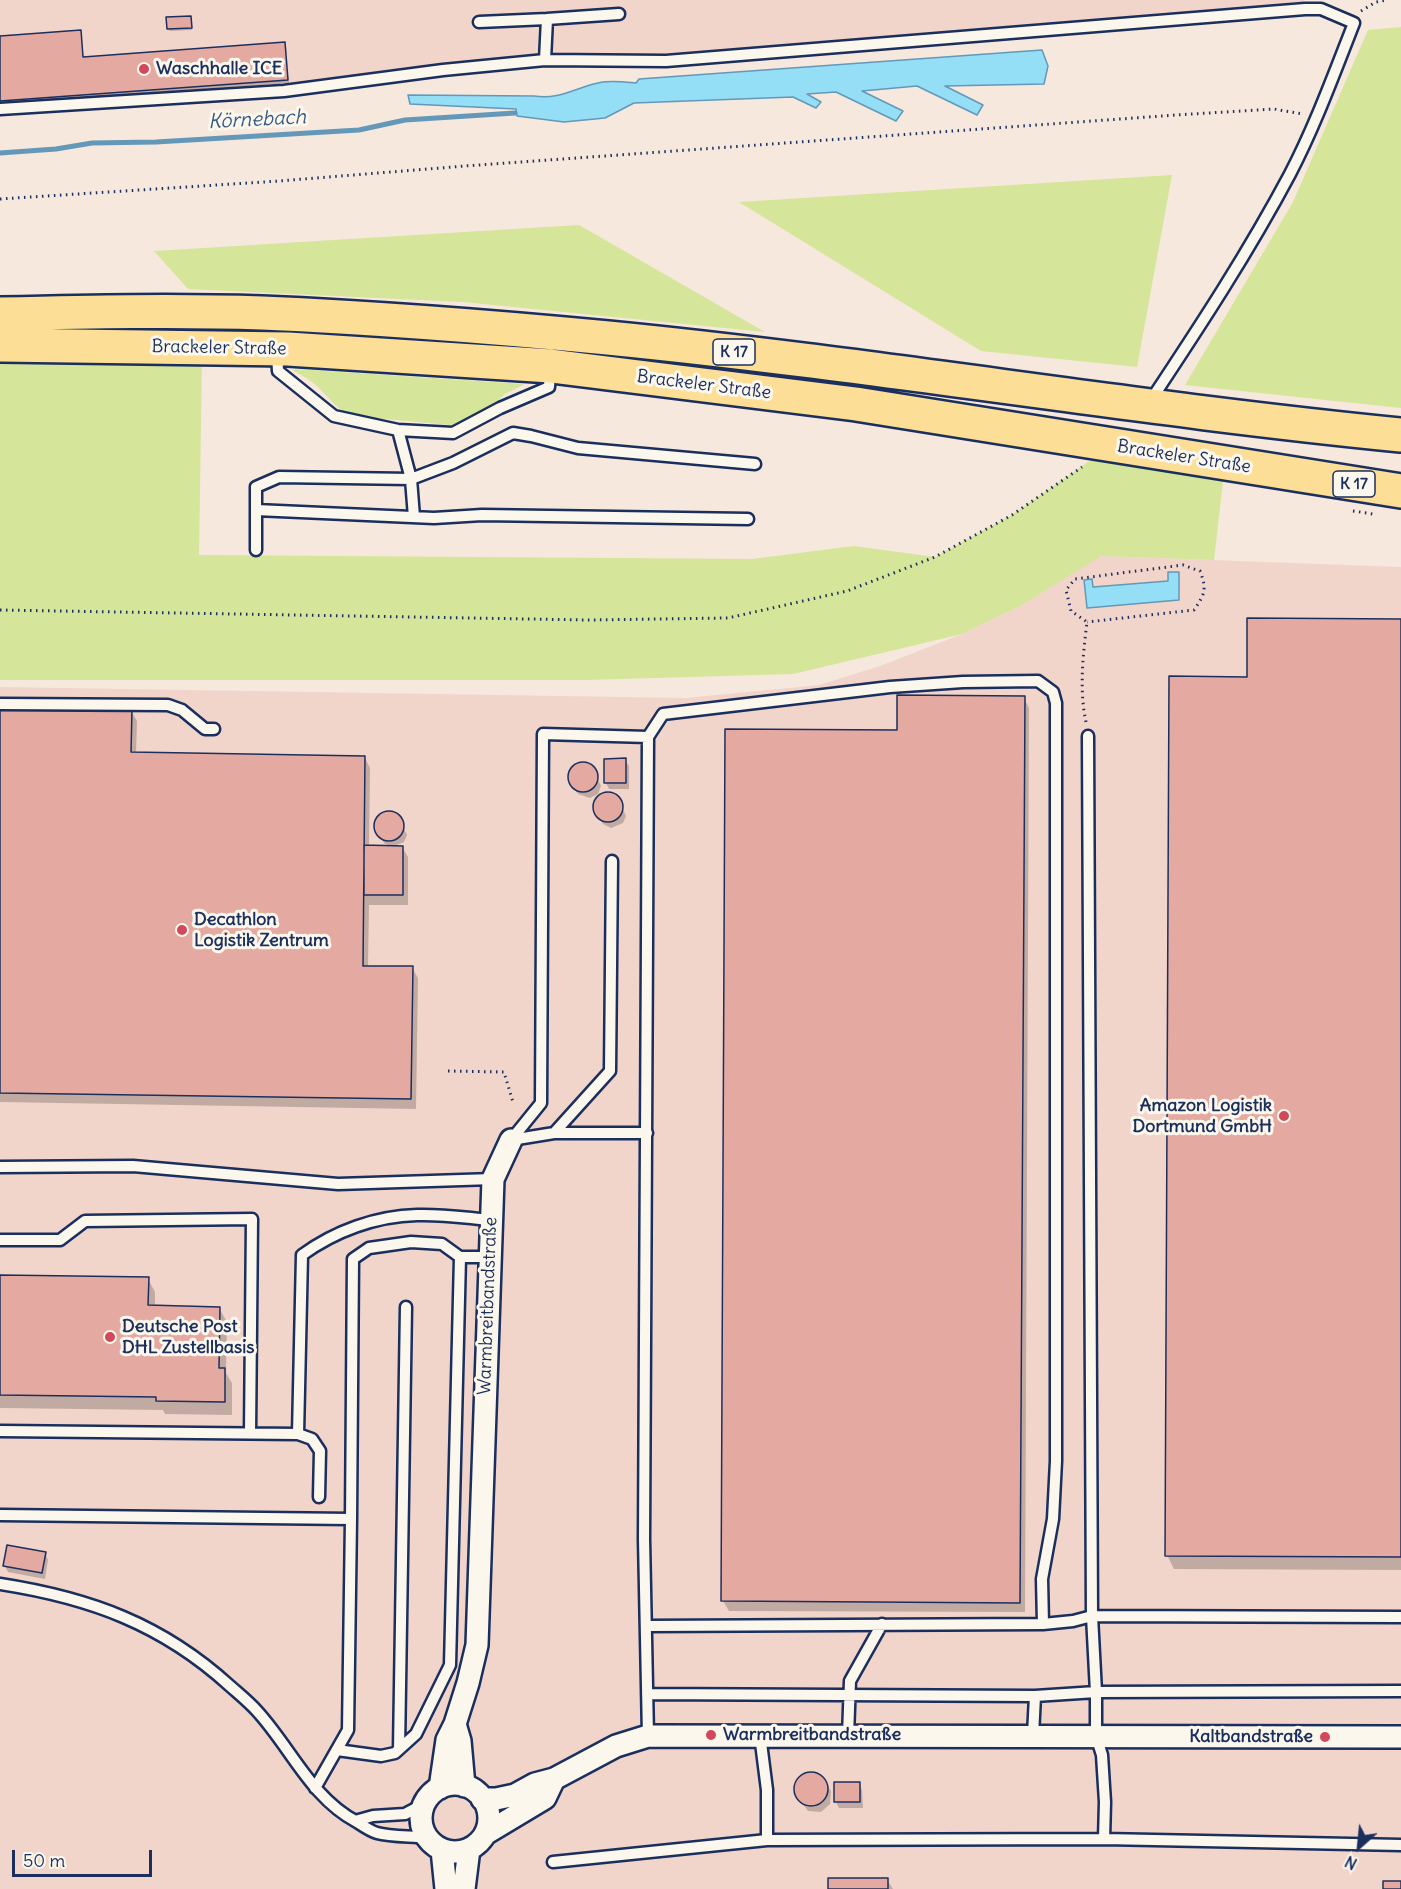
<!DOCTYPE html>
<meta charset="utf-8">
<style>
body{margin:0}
#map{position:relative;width:1401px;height:1889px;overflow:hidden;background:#f6e8dd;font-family:Delius,sans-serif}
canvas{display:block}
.north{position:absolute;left:1329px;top:1817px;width:60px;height:60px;-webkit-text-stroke:4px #fbf7ec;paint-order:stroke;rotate:207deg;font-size:16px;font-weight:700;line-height:24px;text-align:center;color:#1b2f5e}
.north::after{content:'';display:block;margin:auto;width:21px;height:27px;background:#1b2f5e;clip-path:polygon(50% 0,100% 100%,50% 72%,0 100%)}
.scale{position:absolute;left:12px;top:1850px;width:140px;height:27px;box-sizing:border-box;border:3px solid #1b2f5e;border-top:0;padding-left:8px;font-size:18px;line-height:21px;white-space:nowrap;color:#1b2f5e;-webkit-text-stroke:4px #fbf7ec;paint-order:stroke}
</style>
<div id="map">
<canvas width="1401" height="1889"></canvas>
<div class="north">N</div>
<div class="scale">50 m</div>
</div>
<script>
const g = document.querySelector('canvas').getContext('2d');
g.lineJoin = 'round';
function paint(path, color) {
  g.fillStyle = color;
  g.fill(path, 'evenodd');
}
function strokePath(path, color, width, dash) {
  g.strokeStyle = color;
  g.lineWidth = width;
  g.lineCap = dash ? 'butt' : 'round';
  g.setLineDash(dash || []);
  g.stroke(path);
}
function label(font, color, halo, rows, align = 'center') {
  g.font = font + ' Delius,sans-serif';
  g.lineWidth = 6;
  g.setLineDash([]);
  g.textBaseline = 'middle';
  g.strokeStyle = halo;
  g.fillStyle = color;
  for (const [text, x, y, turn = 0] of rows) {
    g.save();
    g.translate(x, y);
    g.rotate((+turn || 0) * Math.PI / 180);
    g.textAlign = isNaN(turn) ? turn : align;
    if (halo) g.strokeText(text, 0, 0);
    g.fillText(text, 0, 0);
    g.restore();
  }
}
const built = new Path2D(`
 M 0,0 L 1304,0 L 1305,15 L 683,63 L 674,67 L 522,68 L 300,95 L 0,115 Z
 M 1102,556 L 1401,567 L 1401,1889 L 0,1889 L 0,687 L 686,698 L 819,685 L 880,666 L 962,634 L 1022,605 L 1096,558 Z`);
const green = new Path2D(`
 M 1401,27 L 1401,408 L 1185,385 L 1293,202 L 1368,30 Z
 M 1172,175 L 1137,367 L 981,351 L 739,202 Z
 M 579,225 L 765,332 L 463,302 L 188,289 L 154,251 Z
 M 202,359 L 199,555 L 752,559 L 854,546 L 935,557 L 1012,515 L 1088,462 L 1100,458 L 1223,481 L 1214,560 L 1101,556 L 1022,605 L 962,634 L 793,674 L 585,680 L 0,680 L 0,362 Z
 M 295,369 L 523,384 L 523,385 L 505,394 L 483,413 L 460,424 L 450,425 L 354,416 C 338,411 331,400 319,388 C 312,381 303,376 294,371 Z`);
const water = new Path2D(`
 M 1042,50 L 1048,66 L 1044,84 L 945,86 L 983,105 L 977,115 L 917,86 L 862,91 L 903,111 L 896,121 L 836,92 L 807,94 L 821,102 L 816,108 L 793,97 L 634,103 L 605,118 L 564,122 L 517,116 L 516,109 L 410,104 L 408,95 L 534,96 C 560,100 574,88 598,83 C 611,80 624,82 636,83 L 639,79 Z
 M 1168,572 L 1179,572 L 1179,600 L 1087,608 L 1084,580 L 1092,579 L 1093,587 L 1168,581 Z`);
const shadow = new Path2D(`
 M 190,17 L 192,30 L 170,31 L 168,29 Z
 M 80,32 L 84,58 L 284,44 L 289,83 L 0,103 L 0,37 Z
 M 1401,621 L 1401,1570 L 1174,1569 L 1167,1555 L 1248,678 Z
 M 1024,698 L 1029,708 L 1025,1612 L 729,1611 L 723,1601 L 898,732 Z
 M 0,709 L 131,711 L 137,721 L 136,754 L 365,758 L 370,768 L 369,846 L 392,847 L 384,843 L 376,827 L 378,819 L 385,813 L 398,816 L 407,835 L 404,842 L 392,847 L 402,847 L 408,857 L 408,905 L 369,905 L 368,967 L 412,968 L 418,978 L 416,1109 L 0,1102 Z
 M 625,760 L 629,766 L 629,789 L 609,789 L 606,783 Z
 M 583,764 L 592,767 L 601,786 L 598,794 L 590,798 L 578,794 L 571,783 L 570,774 L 575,767 Z
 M 609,794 L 617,797 L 626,816 L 623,823 L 611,828 L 603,824 L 600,820 L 596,813 L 595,804 L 600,796 Z
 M 0,1277 L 148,1279 L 155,1292 L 155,1307 L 219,1308 L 227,1322 L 226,1373 L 232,1383 L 232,1415 L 165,1414 L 163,1410 L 0,1408 Z
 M 45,1553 L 48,1560 L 45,1579 L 8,1572 L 5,1566 Z
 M 806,1773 L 819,1774 L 831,1791 L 830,1804 L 821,1812 L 808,1811 L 796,1794 L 797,1781 Z
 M 859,1784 L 862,1790 L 863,1808 L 839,1808 L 836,1802 Z
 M 887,1880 L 893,1889 L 829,1889 Z`);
const stream = new Path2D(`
 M 0,153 L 56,149 L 92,143 L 156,142 L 359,130 L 405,120 L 515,113`);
const building = new Path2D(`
 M 191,16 L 192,28 L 167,29 L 166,17 Z
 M 81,30 L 83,57 L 285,42 L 288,80 L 0,101 L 0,36 Z
 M 1247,618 L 1401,619 L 1401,1557 L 1165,1556 L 1169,676 L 1247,677 Z
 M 897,695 L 1025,696 L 1020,1603 L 721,1601 L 725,729 L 897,730 Z
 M 0,707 L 132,709 L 131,752 L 365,756 L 363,966 L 413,966 L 411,1099 L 0,1093 Z
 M 626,758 L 626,783 L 604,783 L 604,759 Z
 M568 777a15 15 0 1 1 30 0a15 15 0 1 1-30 0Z
 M593 807a15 15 0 1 1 30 0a15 15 0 1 1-30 0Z
 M374 826a15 15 0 1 1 30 0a15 15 0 1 1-30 0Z
 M 364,845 L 403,846 L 403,895 L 364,895 Z
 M 0,1275 L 149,1277 L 148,1305 L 220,1307 L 219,1368 L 225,1368 L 225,1402 L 156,1401 L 156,1397 L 0,1395 Z
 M 7,1545 L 46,1552 L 42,1573 L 3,1566 Z
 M794 1789a17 17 0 1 1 34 0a17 17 0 1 1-34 0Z
 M 834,1782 L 860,1782 L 860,1802 L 834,1802 Z
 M 828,1878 L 888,1878 L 888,1889 L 828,1889 Z
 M 1383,1881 L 1401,1881 L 1401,1889 L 1383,1889 Z`);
const path = new Path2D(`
 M 1361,11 L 1376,2 L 1387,0
 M 0,199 L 279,181 L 465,166 L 1176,115 L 1274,109 L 1303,114
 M 1353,511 L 1373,514
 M 0,610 L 588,620 L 728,618 L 847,591 L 935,557 L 1012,515 L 1082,467
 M 1086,722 C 1079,690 1083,655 1087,622 L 1071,611 L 1066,590 L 1075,579 L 1183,565 L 1200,571 C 1207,589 1205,594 1194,610 L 1087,622
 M 448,1071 L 504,1072 L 513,1102`);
const lane = new Path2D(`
 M 479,22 L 547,19
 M 545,60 L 547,19 L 619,14
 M 0,109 L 284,91 L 443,70 L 545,60 L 666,61 L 1305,9 L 1321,9 L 1354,23 C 1334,74 1315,126 1290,174 C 1248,253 1200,326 1151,400
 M 277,353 L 278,371 L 334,416 L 398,430 L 453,433 L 500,408 L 549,387 L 550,371
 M 256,510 L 434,518 L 482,515 L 748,519
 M 414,517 L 411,479 L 453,463 L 513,433 L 531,436 L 578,448 L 755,464
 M 256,550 L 256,487 L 279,477 L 411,479 L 398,430
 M 0,704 L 168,705 L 182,710 L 205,729 L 214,729
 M 1088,736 L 1092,1616 L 1096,1692 L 1096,1736 L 1102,1755 L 1105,1802 L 1104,1839
 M 554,1133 L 647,1133
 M 511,1140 L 541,1103 L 543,734 L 648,737 L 663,714 L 890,687 L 963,682 L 1038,681 L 1053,692 L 1056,703 L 1056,1461 L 1053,1519 L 1042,1579 L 1043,1624
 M 511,1140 L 554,1133 L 610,1071 L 612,861
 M 0,1167 L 133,1166 L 338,1184 L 493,1179
 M 0,1240 L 60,1240 L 85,1221 L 252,1219 L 250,1433
 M 460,1257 L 490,1257
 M 0,1431 L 298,1434 L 312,1439 L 320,1451 L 319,1497
 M 298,1434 L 302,1255 C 335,1231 376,1216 417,1215 C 442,1214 467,1218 491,1220
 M 0,1515 L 351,1519 L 348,1730 L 315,1788
 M 0,1584 C 90,1598 162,1624 230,1686 C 239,1694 249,1702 257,1711 C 291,1748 311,1798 357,1822 C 363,1826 370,1831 377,1833 C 392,1837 411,1836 427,1838
 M 647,1626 L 1043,1624 L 1073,1621 L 1092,1616 L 1401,1617
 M 647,1694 L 1035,1696 L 1096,1692 L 1401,1691
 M 760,1735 L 767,1790 L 767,1840
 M 1033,1735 L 1035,1696
 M 648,1736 L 644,1539 L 648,737
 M 848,1736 L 850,1681 L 882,1624
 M 399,1749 L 406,1307
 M 337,1750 L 381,1756 L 395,1753 L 416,1734 L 450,1665 L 460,1257 L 442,1244 L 411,1242 L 369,1248 L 353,1259 L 351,1519
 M 355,1821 L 373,1816 L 405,1814 L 424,1804
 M 553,1862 L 767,1840 L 1104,1839 L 1401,1845`);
const street = new Path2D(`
 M 455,1724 L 460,1741 L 464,1786
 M421 1818a34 34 0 1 1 68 0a34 34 0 1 1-68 0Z
 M 440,1788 L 447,1740 L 455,1724 L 468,1683 L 477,1645 L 493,1179 L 511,1140
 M 482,1799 L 496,1799 L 515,1795 L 535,1784 L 554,1779 L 616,1746 L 648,1736 L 1401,1737
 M 485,1834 L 545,1798 L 554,1779
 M 442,1850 L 446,1889
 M 464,1889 L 469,1849`);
const highway = new Path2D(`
 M 0,314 C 87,312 175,310 262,313 C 377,318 493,327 608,338 C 873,364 1136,409 1401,435
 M 0,345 L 288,349 L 551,366 L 856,404 L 1401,491`);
const markers = [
 [144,69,6,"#d1495b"],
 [182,930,6,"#d1495b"],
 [1284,1116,6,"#d1495b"],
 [110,1337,6,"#d1495b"],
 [711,1735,6,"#d1495b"],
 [1325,1737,6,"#d1495b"]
];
const shields = [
 [734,352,42],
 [1354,484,42]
];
const shieldNames = [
 ["K 17",734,352],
 ["K 17",1354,484]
];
const poiNames = [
 ["Waschhalle ICE",156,69],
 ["Decathlon",194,920],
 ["Logistik Zentrum",194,941],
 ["Amazon Logistik",1272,1106,"right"],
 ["Dortmund GmbH",1272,1127,"right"],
 ["Deutsche Post",122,1327],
 ["DHL Zustellbasis",122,1348],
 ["Warmbreitbandstraße",723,1735],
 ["Kaltbandstraße",1313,1737,"right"]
];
const streetNames = [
 ["Brackeler Straße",219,348,1],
 ["Brackeler Straße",704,385,7],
 ["Brackeler Straße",1184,457,9],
 ["Warmbreitbandstraße",488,1306,-88]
];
const waterNames = [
 ["Körnebach",257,120,-3]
];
paint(built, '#f1d5cb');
paint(green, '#d5e599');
paint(water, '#94def6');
strokePath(water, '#6498b9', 1.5);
paint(shadow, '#0003');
strokePath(stream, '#6498b9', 5);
paint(building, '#e4aaa1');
strokePath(building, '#1b2f5e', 1.5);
strokePath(lane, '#1b2f5e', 15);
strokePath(street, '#1b2f5e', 26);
strokePath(highway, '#1b2f5e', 38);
strokePath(path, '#1b2f5e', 3, [1.5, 4.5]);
strokePath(lane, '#fbf7ec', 10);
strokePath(street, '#fbf7ec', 21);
strokePath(highway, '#fdde96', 33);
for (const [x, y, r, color] of markers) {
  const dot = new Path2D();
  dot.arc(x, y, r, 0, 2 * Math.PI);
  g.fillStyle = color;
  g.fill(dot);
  strokePath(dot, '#fbf7ec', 2);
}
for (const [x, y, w] of shields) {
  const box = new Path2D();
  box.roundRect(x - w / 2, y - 13, w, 26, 4.5);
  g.fillStyle = '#fbf7ec';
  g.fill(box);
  strokePath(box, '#1b2f5e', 1.5);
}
label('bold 16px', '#1b2f5e', null, shieldNames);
label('bold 18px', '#1b2f5e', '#fbf7ec', poiNames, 'left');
label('18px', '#1b2f5e', '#fbf7ec', streetNames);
label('italic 20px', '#395b84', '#fbf7ec', waterNames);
</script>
